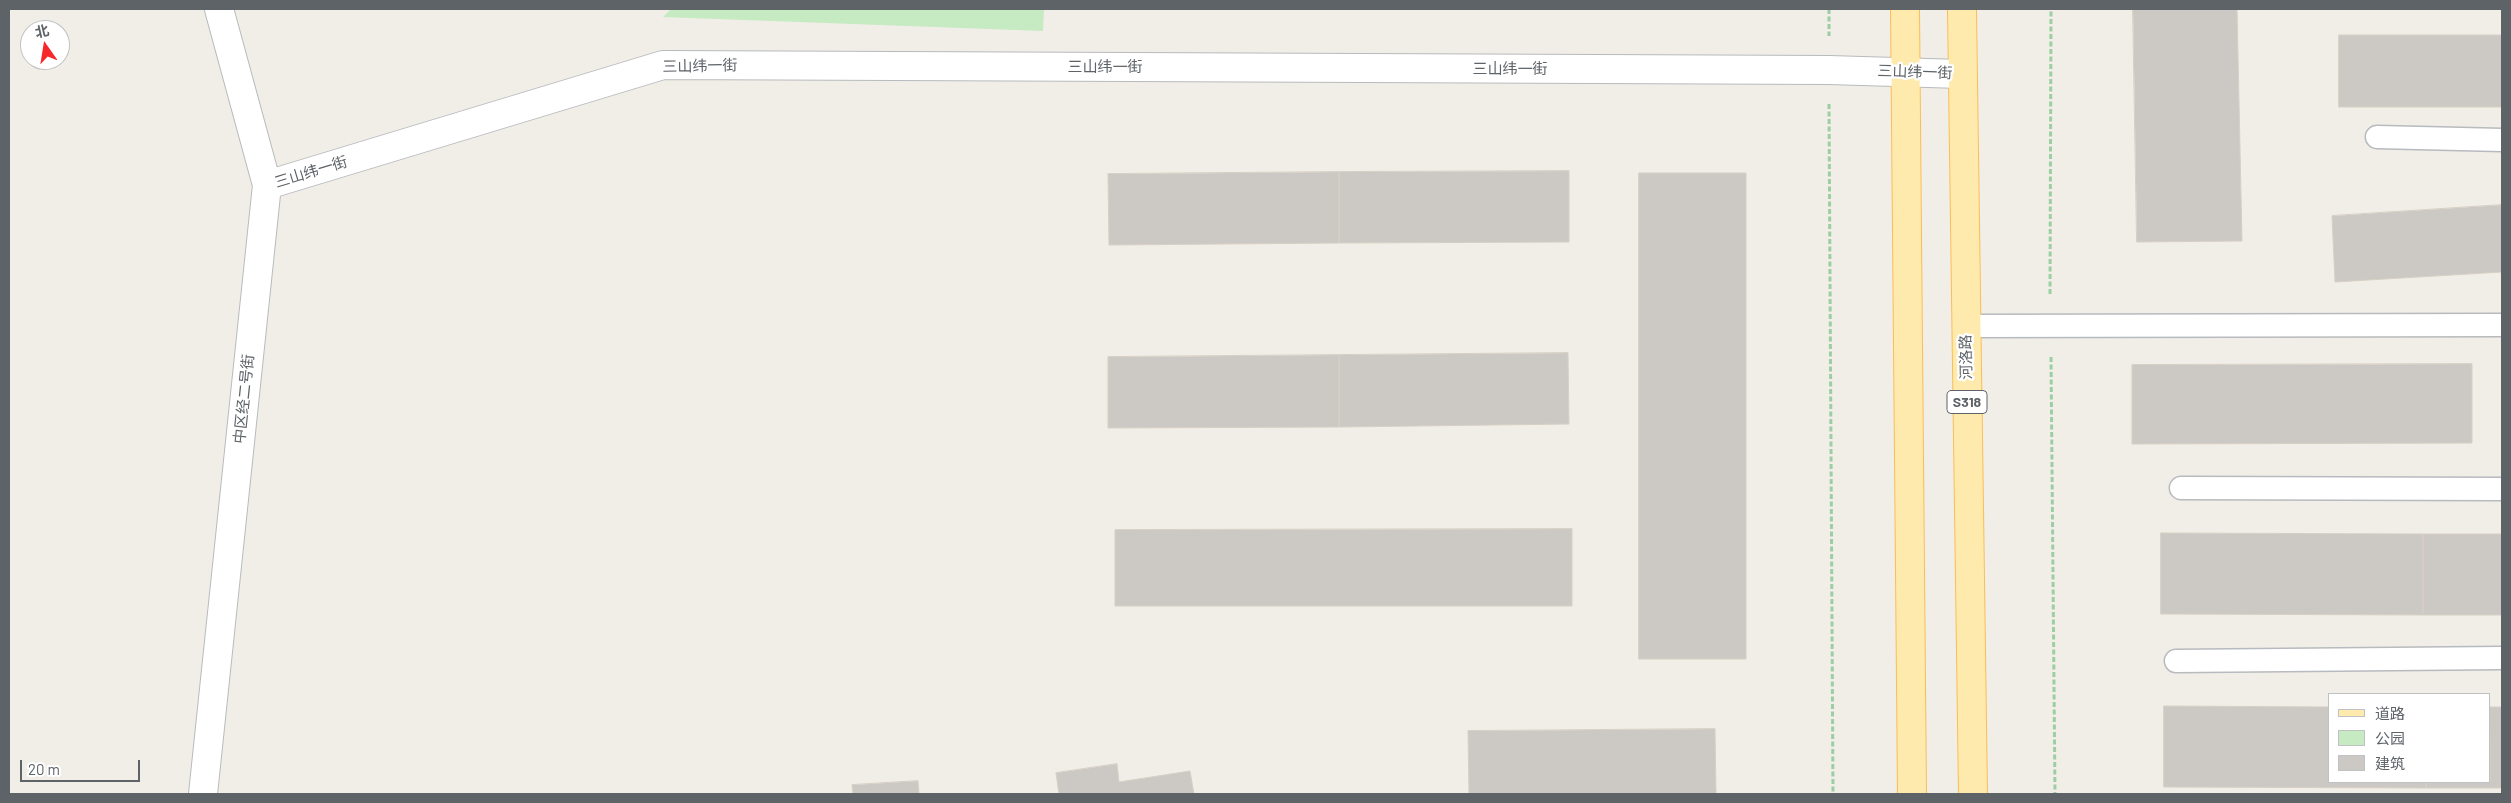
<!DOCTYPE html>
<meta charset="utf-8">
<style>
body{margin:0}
#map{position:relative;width:2511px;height:803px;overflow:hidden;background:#f1eee7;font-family:Barlow,"Noto Sans SC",sans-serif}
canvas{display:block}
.frame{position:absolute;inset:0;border:10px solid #5e6368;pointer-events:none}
.legend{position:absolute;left:2328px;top:693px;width:162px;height:90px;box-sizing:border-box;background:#fff;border:1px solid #bfc1c3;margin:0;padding:6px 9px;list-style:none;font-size:15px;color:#5e6368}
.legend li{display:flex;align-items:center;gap:10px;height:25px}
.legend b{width:25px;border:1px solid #bfc1c3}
.north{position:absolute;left:20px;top:20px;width:50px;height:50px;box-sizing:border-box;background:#fff;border:1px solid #bfc1c3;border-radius:50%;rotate:347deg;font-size:14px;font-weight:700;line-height:20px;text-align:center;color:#5e6368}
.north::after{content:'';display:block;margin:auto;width:18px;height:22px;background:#f6282b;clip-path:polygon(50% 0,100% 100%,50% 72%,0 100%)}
.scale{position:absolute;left:20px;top:760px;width:120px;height:22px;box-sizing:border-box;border:2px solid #5e6368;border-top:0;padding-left:6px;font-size:15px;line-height:18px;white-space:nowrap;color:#5e6368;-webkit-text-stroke:4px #fff;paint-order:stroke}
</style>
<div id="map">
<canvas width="2511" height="803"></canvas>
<div class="frame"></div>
<ul class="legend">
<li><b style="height:6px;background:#ffeaae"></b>道路</li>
<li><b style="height:14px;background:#c6eac2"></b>公园</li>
<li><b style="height:14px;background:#ccc9c4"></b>建筑</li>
</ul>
<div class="north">北</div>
<div class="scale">20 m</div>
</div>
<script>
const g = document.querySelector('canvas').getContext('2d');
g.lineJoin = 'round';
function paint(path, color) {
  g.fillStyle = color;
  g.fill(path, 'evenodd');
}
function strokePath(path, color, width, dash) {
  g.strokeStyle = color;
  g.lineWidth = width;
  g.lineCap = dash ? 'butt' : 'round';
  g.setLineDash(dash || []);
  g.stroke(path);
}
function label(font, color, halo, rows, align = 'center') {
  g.font = font + ' Barlow,"Noto Sans SC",sans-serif';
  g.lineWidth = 4.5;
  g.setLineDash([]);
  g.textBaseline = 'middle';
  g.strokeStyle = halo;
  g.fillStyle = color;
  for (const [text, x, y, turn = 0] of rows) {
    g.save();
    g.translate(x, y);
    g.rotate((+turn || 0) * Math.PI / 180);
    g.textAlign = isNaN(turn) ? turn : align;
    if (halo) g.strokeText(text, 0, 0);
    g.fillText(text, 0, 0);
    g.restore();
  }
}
const green = new Path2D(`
 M 671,9 L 1044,9 L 1043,31 L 663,17 Z`);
const building = new Path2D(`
 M 2133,9 L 2237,9 L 2242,241 L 2137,242 Z
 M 2339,35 L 2502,35 L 2502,107 L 2339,107 Z
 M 1569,171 L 1569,242 L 1339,243 L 1339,172 Z
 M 1339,172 L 1339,243 L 1109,245 L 1108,174 Z
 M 1639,173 L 1746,173 L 1746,659 L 1639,659 Z
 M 2502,205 L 2502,272 L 2335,282 L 2332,216 Z
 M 1568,353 L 1569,424 L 1339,427 L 1339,355 Z
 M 1339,355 L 1339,427 L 1108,428 L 1108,357 Z
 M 2472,364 L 2472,443 L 2132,444 L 2132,365 Z
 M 1572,529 L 1572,606 L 1115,606 L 1115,530 Z
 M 2161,533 L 2423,534 L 2423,615 L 2161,614 Z
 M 2423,534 L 2502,534 L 2502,615 L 2423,615 Z
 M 2164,706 L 2330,707 L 2330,782 L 2426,782 L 2426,788 L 2164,787 Z
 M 2490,707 L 2502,707 L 2502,788 L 2426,788 L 2426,782 L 2490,782 Z
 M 1715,729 L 1716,794 L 1469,794 L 1468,731 Z
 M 1117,764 L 1119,782 L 1190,771 L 1194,794 L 1059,794 L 1056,773 Z
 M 918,781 L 919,794 L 853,794 L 852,785 Z`);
const path = new Path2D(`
 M 1829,9 L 1829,36
 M 1829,104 L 1833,794
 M 2050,294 L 2051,9
 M 2051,357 L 2055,794`);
const lane = new Path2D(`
 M 2377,137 L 2502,140
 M 1965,326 L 2502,325
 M 2181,488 L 2502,489
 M 2176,661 L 2502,658`);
const street = new Path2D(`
 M 267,185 L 663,65 L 1829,70 L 1961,74
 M 203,794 L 267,185 L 219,9`);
const primary = new Path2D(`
 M 1905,9 L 1912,794
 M 1962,9 L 1973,794`);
const shields = [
 [1967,402,40]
];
const shieldNames = [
 ["S318",1967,402]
];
const streetNames = [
 ["三山纬一街",700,66,-1],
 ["三山纬一街",1105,67],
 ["三山纬一街",1510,69],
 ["三山纬一街",1915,72,2],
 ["三山纬一街",311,172,-17],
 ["河洛路",1966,357,-91],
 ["中区经二号街",244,399,-84]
];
paint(green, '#c6eac2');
paint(building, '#ccc9c4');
strokePath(building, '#d7cfc4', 1);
strokePath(lane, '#b7babe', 25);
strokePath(street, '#b7babe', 30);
strokePath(primary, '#fbbd56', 30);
strokePath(path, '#9ccea6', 3, [5, 2.5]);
strokePath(lane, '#fff', 22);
strokePath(street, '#fff', 28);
strokePath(primary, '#ffeaae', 28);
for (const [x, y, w] of shields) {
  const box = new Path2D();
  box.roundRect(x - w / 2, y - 11.5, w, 23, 4);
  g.fillStyle = '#fff';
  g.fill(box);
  strokePath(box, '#5e6368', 1);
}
label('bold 14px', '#5e6368', null, shieldNames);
label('15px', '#5e6368', '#fff', streetNames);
</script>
